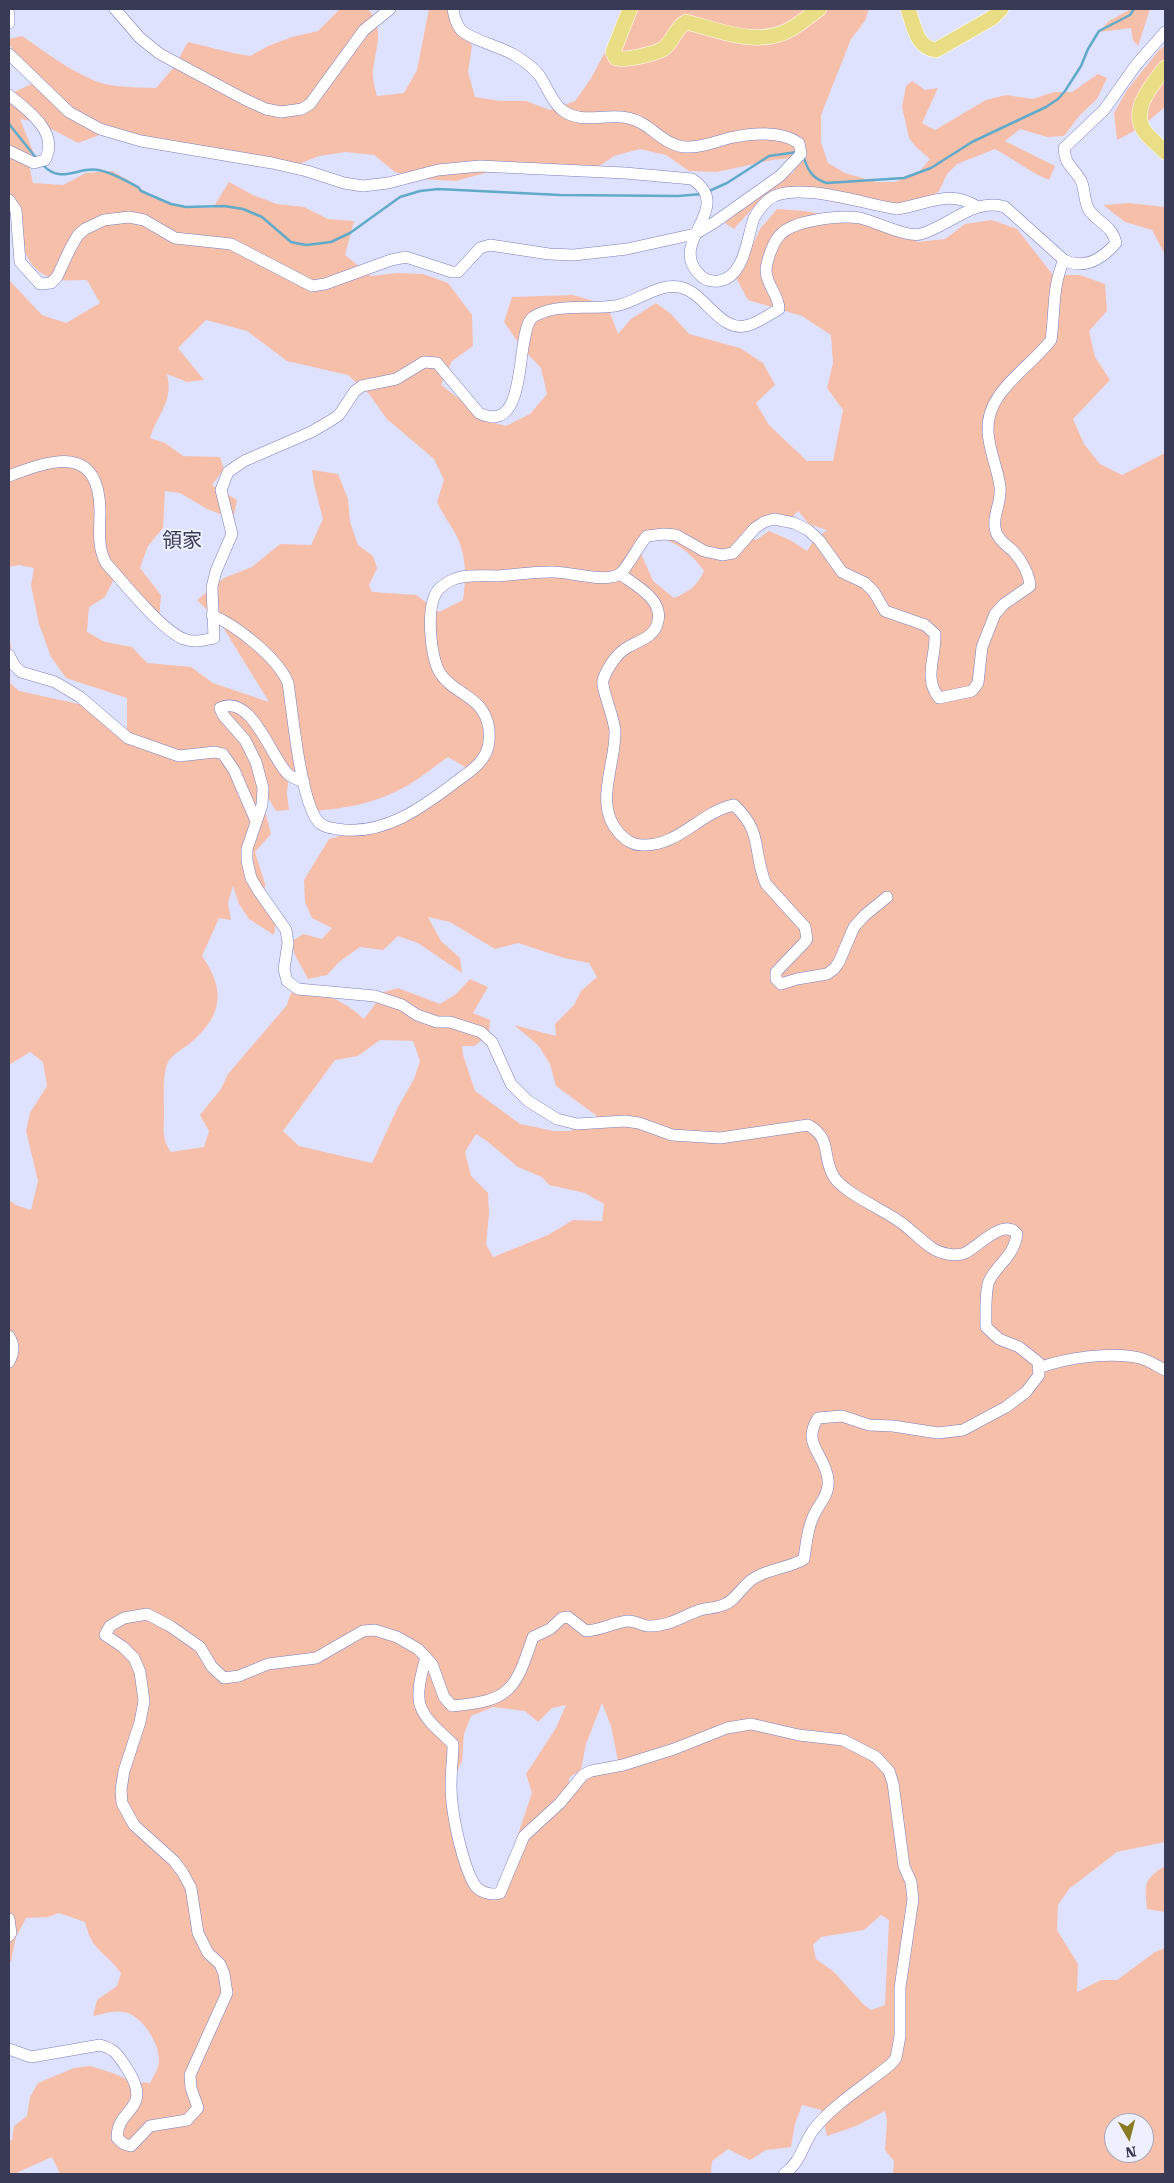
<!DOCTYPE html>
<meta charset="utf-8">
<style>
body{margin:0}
#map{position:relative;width:1174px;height:2183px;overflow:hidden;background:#dfe2ff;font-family:"Roboto Serif",serif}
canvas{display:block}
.frame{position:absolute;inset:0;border:10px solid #383a56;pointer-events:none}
.north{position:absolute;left:1104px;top:2113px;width:50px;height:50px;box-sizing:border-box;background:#eff0ff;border:1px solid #a6a7bb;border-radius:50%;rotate:172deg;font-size:14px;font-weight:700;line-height:20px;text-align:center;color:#383a56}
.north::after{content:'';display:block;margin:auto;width:18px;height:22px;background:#887b21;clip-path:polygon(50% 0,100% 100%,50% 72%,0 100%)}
</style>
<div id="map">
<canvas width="1174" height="2183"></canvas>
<div class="frame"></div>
<div class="north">N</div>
</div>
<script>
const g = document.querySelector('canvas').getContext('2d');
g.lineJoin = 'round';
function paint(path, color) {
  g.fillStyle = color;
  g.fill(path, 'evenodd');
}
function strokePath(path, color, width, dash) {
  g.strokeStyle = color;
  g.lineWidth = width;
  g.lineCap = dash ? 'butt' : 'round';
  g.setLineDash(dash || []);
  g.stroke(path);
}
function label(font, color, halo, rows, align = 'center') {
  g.font = font + ' "Roboto Serif","Noto Sans JP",serif';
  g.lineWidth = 4;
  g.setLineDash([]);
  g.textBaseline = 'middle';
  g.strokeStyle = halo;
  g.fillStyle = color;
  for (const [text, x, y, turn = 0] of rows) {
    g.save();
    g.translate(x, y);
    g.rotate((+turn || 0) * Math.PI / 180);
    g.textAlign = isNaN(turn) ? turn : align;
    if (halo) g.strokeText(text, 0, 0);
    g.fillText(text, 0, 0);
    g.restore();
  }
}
const green = new Path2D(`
 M 340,9 L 368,9 C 385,28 376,47 373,69 C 372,77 375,89 377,96 L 404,93 L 417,70 L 429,9 L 459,9 L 458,24 L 472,46 L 468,72 L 475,97 L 500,101 L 526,101 L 550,110 L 575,101 L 590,80 L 616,32 L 626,9 L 869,9 L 865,21 L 851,39 L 821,115 L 821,142 L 828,163 L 845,173 L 876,182 L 895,182 L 918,173 L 930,159 L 916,147 L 909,138 L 902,107 L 906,86 L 912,81 L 925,90 L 938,88 L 922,123 L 935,130 L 986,100 L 1006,95 L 1033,99 L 1054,92 L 1072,92 L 1098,74 L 1107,78 L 1097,99 L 1079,116 L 1064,136 L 1047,137 L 1020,129 L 1005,141 L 1055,166 L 1049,180 C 1029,172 1014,159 995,149 L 957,164 L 947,174 L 939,191 L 932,196 L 893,212 L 832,202 L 814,195 L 774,192 L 760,200 L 734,229 L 725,223 C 745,205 767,182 793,173 L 799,157 L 772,160 L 717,172 L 689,171 L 666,155 L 640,149 L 614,156 L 592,171 L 518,164 L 456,181 L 420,179 L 395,172 L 374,155 L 346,152 L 319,156 L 294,166 L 105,133 L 78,143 L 38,122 L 20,119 L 35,156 L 29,165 L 33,183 L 63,185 L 86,173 L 112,171 L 132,182 L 153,198 L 183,207 L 213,208 L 229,182 L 253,195 L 277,204 L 304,207 L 328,219 L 354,221 L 345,255 L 371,276 L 397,273 L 423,274 L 448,283 L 472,315 L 473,346 L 452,361 L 441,385 L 462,401 L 480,419 L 506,426 L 530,414 L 547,394 L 541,368 L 522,348 L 504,322 L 512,297 L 573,295 L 607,305 L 618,334 L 631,319 L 656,303 L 671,314 L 689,334 L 740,348 L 763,363 L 775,385 L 756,403 L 769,425 L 807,461 L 833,461 L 843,410 L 827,388 L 833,363 L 831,335 L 802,316 L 748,300 L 735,276 L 749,253 L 760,229 L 777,209 L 804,211 L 908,228 L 917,242 L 945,239 L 965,224 L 992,220 L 1017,229 L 1053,275 L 1080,275 L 1105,284 L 1107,311 L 1089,331 L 1095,357 L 1110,380 L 1073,419 L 1084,444 L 1100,464 L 1122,475 L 1165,453 L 1165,1842 L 1117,1852 L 1069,1889 L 1058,1905 L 1057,1930 L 1078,1964 L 1077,1992 L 1101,1980 L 1117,1980 L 1155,1952 L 1165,1948 L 1165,2174 L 893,2174 L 894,2161 L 885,2150 L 887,2121 L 885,2111 L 856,2126 L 827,2136 L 821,2110 L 802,2105 L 795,2124 L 791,2147 L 766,2150 L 750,2160 L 728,2149 L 712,2161 L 711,2174 L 60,2174 L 52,2157 L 14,2174 L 9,2174 L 9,2141 L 12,2140 L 14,2126 L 27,2116 L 30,2097 L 38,2083 L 74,2068 L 90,2066 L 113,2073 L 133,2082 L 150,2083 C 153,2077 159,2068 159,2061 C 160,2044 142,2015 124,2012 C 114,2010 102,2014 93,2016 L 97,2000 L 117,1986 L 121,1973 C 105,1951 92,1952 85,1922 L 59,1913 L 48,1917 L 26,1918 L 16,1937 L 11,1961 L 9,1962 L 9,1200 L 16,1205 L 31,1210 L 38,1181 L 26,1131 L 30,1113 L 47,1086 L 43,1062 L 30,1052 L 9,1065 L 9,637 L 11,646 L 10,683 L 19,691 L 88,706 L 127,731 L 127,698 L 66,678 L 51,657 L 39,624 L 31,585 L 34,568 L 19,565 L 9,567 L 9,280 L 42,315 L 66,323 L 100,303 L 87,280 C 78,280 68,281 59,280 C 27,274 21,246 16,218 L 9,212 L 9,102 L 14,92 L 34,83 L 9,44 L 9,39 L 22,36 C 45,52 69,70 95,81 C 113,88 136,87 156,88 L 174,67 L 188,42 L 233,53 L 250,56 L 268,46 L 292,37 L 318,31 ZM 206,320 L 247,331 L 287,361 L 348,375 L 369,394 L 387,419 L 434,459 L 444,480 L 437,502 C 443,515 451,525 457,537 C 467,557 466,580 463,600 L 439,612 L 416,595 L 372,592 L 369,585 L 377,568 L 373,556 L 358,545 L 350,522 L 348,499 L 338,474 L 312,470 L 314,484 L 323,519 L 311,545 L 280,544 L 252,567 L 224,578 L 197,600 L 221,624 L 269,702 L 213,683 L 191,667 L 147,663 L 132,647 L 105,642 L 87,632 L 89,607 L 105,597 L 114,579 L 159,621 L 161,595 L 140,568 L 148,546 L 163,528 L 165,491 L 180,493 L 207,509 L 233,519 L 237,500 L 212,485 L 224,469 L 220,457 L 183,456 L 165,443 L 150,438 C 158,413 174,401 167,374 L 187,382 L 204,380 L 178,348 ZM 798,511 L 809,524 L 827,530 L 814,540 L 807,551 L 790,540 L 769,531 L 756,540 L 748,535 L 770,522 L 788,522 ZM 660,537 C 681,546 691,553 704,571 C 697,586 689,592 674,598 L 653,581 L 639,549 L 643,538 ZM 448,757 L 465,767 L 459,777 L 395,821 L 329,839 L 304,880 L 305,902 L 312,918 L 332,928 L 322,939 L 303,934 L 291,942 L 295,955 L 308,979 L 327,975 L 339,962 L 360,947 L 383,950 L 398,936 L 418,943 L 462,973 L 460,958 L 441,941 L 428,917 L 450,922 L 495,949 L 518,943 L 564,958 L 589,963 L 597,977 L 581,991 L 574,1005 L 555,1024 L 556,1036 L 514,1025 L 538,1045 L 550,1064 L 556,1086 L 597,1116 L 570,1131 L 554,1131 L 520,1124 L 475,1091 L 463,1055 L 462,1046 L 474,1046 L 489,1035 L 490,1020 L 473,1013 L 488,987 L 470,979 L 456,994 L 440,1004 L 398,988 L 384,992 L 364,1019 C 343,999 323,994 297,986 L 290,995 L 287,1005 L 228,1074 L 221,1089 L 200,1115 L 209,1131 L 204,1147 L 171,1152 C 161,1139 164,1127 164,1112 C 164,1096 162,1077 168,1062 C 171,1056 182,1049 188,1045 C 222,1017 227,992 202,956 L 219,918 L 231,920 L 228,903 L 233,886 L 239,904 L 249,919 L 274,935 L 276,922 L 264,898 L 265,884 L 255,852 L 271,834 L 264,807 L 268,798 L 276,811 L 289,810 L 287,794 L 289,771 L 299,778 L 302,801 L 316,811 C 345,808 372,804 399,790 C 416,782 432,768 448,757 ZM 380,1040 L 413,1041 L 420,1061 L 414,1079 L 398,1107 L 372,1163 L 299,1146 L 283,1131 L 335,1060 L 358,1056 ZM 476,1134 L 488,1142 L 518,1167 L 542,1177 L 549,1185 L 585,1193 L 604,1204 L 602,1221 L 573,1220 L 548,1235 L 493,1257 L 486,1244 L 489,1214 L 488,1193 L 471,1176 L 465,1152 ZM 602,1703 L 611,1726 L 619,1766 L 588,1778 L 569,1790 L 569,1778 L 581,1770 L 586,1744 ZM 566,1705 L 556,1728 L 526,1774 L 532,1793 L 516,1840 L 517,1858 L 510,1883 L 497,1890 L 469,1880 L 451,1785 L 462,1761 L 464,1734 L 471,1716 L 493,1707 L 525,1711 L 538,1722 L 552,1708 ZM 881,1915 L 889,1920 L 885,2005 L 871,2010 L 863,2004 L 833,1971 L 816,1959 L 813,1945 L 821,1937 L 864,1930 ZM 1114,2123 L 1144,2123 L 1144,2153 L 1114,2153 Z
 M 1131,9 L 1150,9 L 1138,46 L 1133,40 L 1131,28 L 1099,32 L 1109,21 Z
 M 1165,46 L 1165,107 L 1140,128 L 1117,140 L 1114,113 L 1127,90 L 1160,49 Z
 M 1129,203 L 1165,207 L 1165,255 L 1152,230 L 1125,222 L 1103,205 Z
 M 1165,1866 L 1165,1912 L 1147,1909 C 1145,1883 1143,1880 1165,1866 Z`);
const stream = new Path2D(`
 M 9,124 L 37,159
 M 804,158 C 808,171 813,179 827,183 L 904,178 L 931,168 L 972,142 L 1046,107 L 1058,99 L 1065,91 L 1081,66 L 1088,49 L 1099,31 L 1130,15 L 1134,9
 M 43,165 C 61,185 79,166 98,170 C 112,172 126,181 138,187 L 141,191 L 171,204 L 186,207 L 224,206 L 243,209 L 262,217 L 291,242 L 306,245 L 331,242 L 350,233 L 400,197 L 420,191 L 438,189 L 560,195 L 678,196 L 702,194
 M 707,192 L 727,183 L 769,156 L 797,152`);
const minor = new Path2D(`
 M 115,9 L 140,38 L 160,54 L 244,99 L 266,109 L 281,112 L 302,109 L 310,104 L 364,30 L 390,9
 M 9,14 L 9,23
 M 9,54 L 69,112 L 100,129 L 141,141 L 272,163 L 307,171 L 344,183 L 363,186 L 388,183 L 438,170 L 480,166 L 625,173 L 692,179 C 737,209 664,242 701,276 C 705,280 713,282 719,281 C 745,277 747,237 754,218 C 757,212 763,205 768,200 C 792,179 867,205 897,209 C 926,205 949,188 978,207
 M 9,95 C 27,110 60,132 45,160 L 34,163 L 9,151
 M 9,200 L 16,210 L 20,262 L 40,284 L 51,283 L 57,277 L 70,249 L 78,235 L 85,229 L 104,220 L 129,217 L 144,220 L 175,238 L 231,244 L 312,286 L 325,284 L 391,260 L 406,257 L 452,272 L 458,272 L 480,248 L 490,245 L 549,254 L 574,255 L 627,249 L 695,234 L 715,222 L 780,176 L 801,154 L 799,143 C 779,130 752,133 729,138 C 715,142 700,148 685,147 C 662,145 650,122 628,118 C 605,113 582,125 562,110 C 551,101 547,86 539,75 C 534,68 524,61 516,56 C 502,47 471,40 461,30 C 456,24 454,16 453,9
 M 9,476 C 53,459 99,444 100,511 C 100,529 97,547 106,563 C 123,582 162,631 184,639 C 194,643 204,640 214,638 L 212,587 L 216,571 L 232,534 L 221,490 L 228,472 L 244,461 L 311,432 L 330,421 L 339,415 L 355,391 L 362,386 L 396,379 L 424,362 L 437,363 L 479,413 C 529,437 515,339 531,319 C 535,314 544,312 550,310 C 571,305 593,309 615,306 C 636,303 657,283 679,287 C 705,291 720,335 749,325 C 759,322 770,314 779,309 C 779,295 766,285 766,270 C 767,260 773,242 780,235 C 793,220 840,215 860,218 C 877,222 907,238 921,234 C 949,226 975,197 1005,207 L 1064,260 C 1084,270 1102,259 1116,243 C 1112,225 1098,223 1089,210 C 1084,202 1085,191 1082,183 C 1076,168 1065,168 1064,148 L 1104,110 L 1136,65 L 1165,32
 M 620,574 C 635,585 663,599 658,621 C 655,637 640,640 628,647 C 617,653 607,668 603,680 C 601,688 614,717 615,731 C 616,765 593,804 619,833 C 626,840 632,845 642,845 C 678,847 700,812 734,805 C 764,833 752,851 766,884 L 805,927 L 807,939 L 803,944 L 776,972 L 776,979 L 781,984 L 797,979 L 827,974 L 834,969 L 839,962 L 854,927 L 865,915 L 887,897
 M 212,615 C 237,626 278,658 288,683 C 293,715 300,796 317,820 C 322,827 330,828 337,829 C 383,837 423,807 457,781 C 466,774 477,768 483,758 C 489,750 490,739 489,729 C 484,695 455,696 440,673 C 430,657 425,604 439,589 C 442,586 448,582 452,580 C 464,574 484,576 497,576 C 516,575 535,571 554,572 C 571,572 608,584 621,573 C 629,565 638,546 647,536 L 664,534 L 676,535 L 704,551 L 722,555 L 733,553 L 755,528 L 764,522 L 774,519 L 794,523 L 808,530 L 819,540 L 842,572 L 865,583 L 874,592 L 885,611 L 925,625 L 935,634 C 936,658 923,678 939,698 L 972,691 L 978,683 L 982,647 L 995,614 L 1004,604 L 1030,586 C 1029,574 1022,561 1014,552 C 1008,546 999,541 996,532 C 991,517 1002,503 1000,487 C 998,469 989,451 988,432 C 985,392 1030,368 1051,340 C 1055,313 1052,286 1064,260
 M 9,655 L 14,665 L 21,672 L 55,682 L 80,697 L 128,738 L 179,756 L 215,752 L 223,754 L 234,770 L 256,821
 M 9,1336 C 15,1346 14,1352 9,1362
 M 1038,1368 C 1066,1358 1111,1351 1140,1358 C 1148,1360 1157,1366 1165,1370
 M 426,1657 C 412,1707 417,1711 453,1744 C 453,1763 449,1782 452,1802 C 454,1823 463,1865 474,1884 C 479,1892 491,1896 500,1893 L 524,1836 L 560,1803 L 583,1775 L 591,1771 L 623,1765 L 674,1749 L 727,1728 L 751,1724 L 799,1735 L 843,1740 L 876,1757 L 889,1771 L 893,1783 L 904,1866 L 911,1882 L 913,1899 L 900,1988 L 900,2036 L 896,2058 L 891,2064 C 867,2084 833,2105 814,2129 C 802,2145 802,2161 784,2174
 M 9,1919 L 11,1933 L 9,1936
 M 9,2049 L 31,2057 L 100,2045 C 115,2049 117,2054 126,2067 C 155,2111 117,2106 117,2138 L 124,2144 L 131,2146 L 150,2126 L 187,2120 L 198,2108 L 191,2088 L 190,2075 L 227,1993 L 224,1974 L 220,1964 L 208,1953 L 198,1933 L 191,1888 L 183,1873 L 174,1861 L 134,1825 L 122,1803 L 121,1790 L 124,1771 L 140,1722 L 144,1701 L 140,1672 L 134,1658 L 123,1647 L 105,1635 L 110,1626 L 124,1618 L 147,1614 L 170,1626 L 200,1647 L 212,1667 L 224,1678 L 239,1676 L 268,1664 L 316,1658 L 363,1631 L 375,1630 L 397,1637 L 418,1649 L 432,1664 L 444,1697 L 452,1706 C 511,1701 515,1690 533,1637 L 550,1629 L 562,1618 L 568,1617 L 586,1631 C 601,1630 613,1623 627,1621 C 635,1620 642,1626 649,1626 C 668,1627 683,1616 700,1610 C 708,1608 716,1608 723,1605 C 738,1600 743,1582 758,1576 C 773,1568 789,1568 804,1559 C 806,1545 807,1530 813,1517 C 819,1503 830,1495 828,1479 C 825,1454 801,1444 818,1418 L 842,1416 L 869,1425 L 893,1426 L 938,1433 L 963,1430 L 1006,1407 L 1026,1392 L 1039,1375 L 1038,1362 L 1019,1347 L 999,1339 L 986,1327 C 986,1314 985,1297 988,1284 C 993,1267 1014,1258 1017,1234 C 1004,1217 978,1247 965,1253 C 956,1257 941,1254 932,1248 C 922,1241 913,1232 903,1224 C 885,1210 845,1194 834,1177 C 821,1156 833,1139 808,1125 L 720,1138 L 672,1135 L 639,1123 L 625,1121 L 577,1124 L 557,1119 L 528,1101 L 511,1084 L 492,1042 L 481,1032 L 450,1022 L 437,1022 L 417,1015 L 402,1005 L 375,996 L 298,989 L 287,981 L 284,969 L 288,943 L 286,930 L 258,890 L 251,878 L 247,861 L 247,849 L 262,805 L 263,788 L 256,762 L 245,740 L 223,715 L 220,708 C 251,693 270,755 287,773 C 292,778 298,780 304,782`);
const major = new Path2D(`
 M 630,9 L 613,52 L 616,58 C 625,61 654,54 663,49 C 673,42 675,28 686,22 C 719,30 758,48 791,29 C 800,24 810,15 819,9
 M 908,9 C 914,25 916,48 936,50 L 992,18 L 1001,9
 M 1165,68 C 1152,85 1129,110 1145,132 C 1150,139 1159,145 1165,152`);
const quarterNames = [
 ["領家",182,541]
];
paint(green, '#f6bfaa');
strokePath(stream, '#61aaca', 2.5);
strokePath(minor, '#7b7ebf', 12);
strokePath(major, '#fff', 16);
strokePath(minor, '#fff', 11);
strokePath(major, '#e9dd85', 15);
label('20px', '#383a56', '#eff0ff', quarterNames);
</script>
